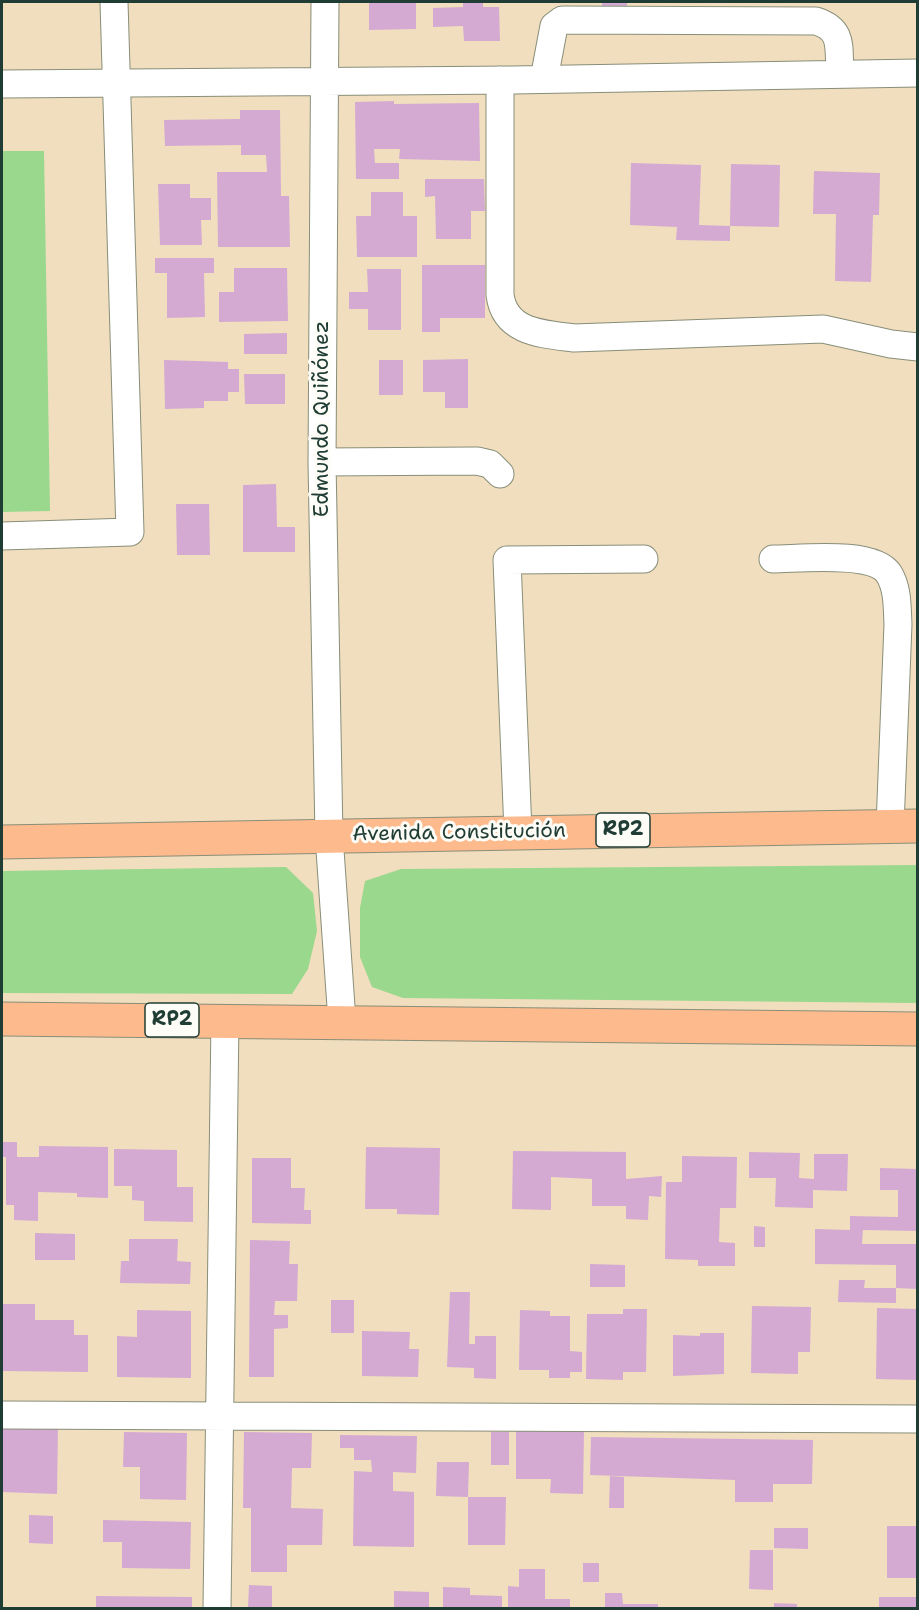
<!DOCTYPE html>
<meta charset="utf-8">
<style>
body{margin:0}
#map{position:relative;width:919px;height:1610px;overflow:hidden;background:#f0debe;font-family:"Shantell Sans",sans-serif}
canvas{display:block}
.frame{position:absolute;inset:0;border:3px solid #1f3d34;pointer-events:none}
</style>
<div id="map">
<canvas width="919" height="1610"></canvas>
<div class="frame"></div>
</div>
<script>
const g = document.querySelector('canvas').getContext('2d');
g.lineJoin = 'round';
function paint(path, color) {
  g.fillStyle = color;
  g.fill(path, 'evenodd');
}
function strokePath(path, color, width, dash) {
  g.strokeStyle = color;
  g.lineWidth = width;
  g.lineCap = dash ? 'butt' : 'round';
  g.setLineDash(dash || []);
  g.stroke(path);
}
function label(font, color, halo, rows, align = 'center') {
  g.font = font + ' "Shantell Sans",sans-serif';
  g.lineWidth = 6;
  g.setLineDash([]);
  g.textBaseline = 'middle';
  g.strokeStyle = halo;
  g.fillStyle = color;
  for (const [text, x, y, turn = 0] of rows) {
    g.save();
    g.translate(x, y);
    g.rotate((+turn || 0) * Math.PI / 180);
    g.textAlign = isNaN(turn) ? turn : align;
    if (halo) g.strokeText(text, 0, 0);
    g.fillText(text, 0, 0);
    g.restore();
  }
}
const green = new Path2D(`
 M 2,151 L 44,151 L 50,511 L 2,512 Z
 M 917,865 L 917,1003 L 403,998 L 372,987 L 360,957 L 360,908 L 365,881 L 401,869 Z
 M 286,867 L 313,893 L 317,931 L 308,969 L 292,994 L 2,993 L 2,871 Z`);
const building = new Path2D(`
 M 369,2 L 416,2 L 416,29 L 369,30 Z
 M 463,2 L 483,2 L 483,7 L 499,7 L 500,41 L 464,41 L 463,26 L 433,27 L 433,8 L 463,7 Z
 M 602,2 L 627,2 L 627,8 L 602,7 Z
 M 394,101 L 394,104 L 479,103 L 480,161 L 399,159 L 400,149 L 374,149 L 375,163 L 399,163 L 399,179 L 356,179 L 355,102 Z
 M 240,110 L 280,110 L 281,196 L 289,196 L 290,247 L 218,247 L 217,172 L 267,172 L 266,155 L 241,155 L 241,145 L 165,146 L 164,120 L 240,119 Z
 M 631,163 L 701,165 L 699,225 L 730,226 L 730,241 L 676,240 L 677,227 L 630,225 Z
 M 731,164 L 780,165 L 779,227 L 730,226 Z
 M 814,171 L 880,173 L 879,215 L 873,215 L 871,282 L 835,281 L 836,214 L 813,214 Z
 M 425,179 L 484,179 L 485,211 L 471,211 L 471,239 L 436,239 L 435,196 L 425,197 Z
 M 158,184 L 190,184 L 190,198 L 211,198 L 211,220 L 201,220 L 202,245 L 160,245 Z
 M 371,192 L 403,192 L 403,216 L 417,216 L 417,257 L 357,257 L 356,216 L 371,216 Z
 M 155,258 L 214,258 L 214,273 L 204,273 L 205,317 L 167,318 L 167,273 L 155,273 Z
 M 422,265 L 485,265 L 485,318 L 440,318 L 440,332 L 422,332 Z
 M 234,268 L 287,268 L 288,321 L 219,322 L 219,292 L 234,292 Z
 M 367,269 L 401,269 L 401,330 L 368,330 L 368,309 L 349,309 L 349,292 L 368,292 Z
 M 287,333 L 287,354 L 244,354 L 244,334 Z
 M 468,359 L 468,408 L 445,408 L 445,392 L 423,392 L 423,360 Z
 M 164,360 L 228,362 L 228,369 L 239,369 L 239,392 L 228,392 L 228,401 L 204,401 L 204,408 L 165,409 Z
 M 379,360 L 403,360 L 403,395 L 379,395 Z
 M 244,374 L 285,374 L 285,404 L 245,404 Z
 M 276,484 L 277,527 L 295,527 L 295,552 L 243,552 L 243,485 Z
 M 176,504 L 209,504 L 210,555 L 177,555 Z
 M 2,1142 L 17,1142 L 17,1157 L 39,1157 L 39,1146 L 108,1147 L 108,1198 L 77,1197 L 77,1193 L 38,1192 L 38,1221 L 14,1220 L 14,1205 L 6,1205 L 6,1157 L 2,1157 Z
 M 366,1147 L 440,1148 L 439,1215 L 397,1214 L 397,1209 L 365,1209 Z
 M 114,1149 L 177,1150 L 177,1187 L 193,1187 L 193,1222 L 144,1221 L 144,1201 L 132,1200 L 132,1186 L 114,1186 Z
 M 513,1151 L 626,1152 L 626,1179 L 662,1176 L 661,1197 L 649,1196 L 648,1220 L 626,1219 L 626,1206 L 592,1206 L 592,1179 L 551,1177 L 551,1210 L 512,1209 Z
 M 749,1152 L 800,1153 L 799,1178 L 814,1179 L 814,1154 L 848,1154 L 847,1191 L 813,1190 L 813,1208 L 775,1207 L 776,1178 L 749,1178 Z
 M 682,1156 L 737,1157 L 736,1208 L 720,1208 L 719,1242 L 735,1243 L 735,1266 L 698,1266 L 698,1260 L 665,1259 L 666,1182 L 682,1182 Z
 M 252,1158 L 291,1158 L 291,1188 L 305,1188 L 304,1210 L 311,1210 L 311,1224 L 252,1223 Z
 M 880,1168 L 918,1169 L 918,1231 L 863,1230 L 862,1244 L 918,1244 L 918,1289 L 896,1288 L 896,1265 L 815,1264 L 815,1229 L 850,1230 L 850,1216 L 898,1217 L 898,1190 L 880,1190 Z
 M 754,1226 L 765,1227 L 765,1247 L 754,1247 Z
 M 35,1233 L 75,1234 L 75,1260 L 35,1260 Z
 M 129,1239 L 178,1239 L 177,1261 L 191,1262 L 190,1284 L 120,1283 L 121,1261 L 129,1261 Z
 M 250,1240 L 290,1241 L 289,1264 L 298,1264 L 297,1301 L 275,1301 L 274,1315 L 288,1315 L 288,1328 L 274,1329 L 274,1377 L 249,1377 Z
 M 590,1264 L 625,1265 L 625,1287 L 590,1287 Z
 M 839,1280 L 865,1280 L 864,1288 L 896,1288 L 896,1303 L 838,1302 Z
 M 450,1292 L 470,1292 L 469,1344 L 475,1344 L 475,1336 L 496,1336 L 496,1379 L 474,1378 L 474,1368 L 447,1367 Z
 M 331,1300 L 354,1300 L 354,1333 L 331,1333 Z
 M 2,1304 L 35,1304 L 35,1320 L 74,1320 L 74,1335 L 88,1335 L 88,1372 L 2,1371 Z
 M 752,1306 L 811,1307 L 810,1352 L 798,1352 L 798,1374 L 751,1373 Z
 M 877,1308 L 918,1309 L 918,1380 L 876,1379 Z
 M 623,1309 L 647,1309 L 646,1372 L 623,1372 L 623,1380 L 586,1379 L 587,1314 L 623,1314 Z
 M 137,1310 L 191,1311 L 191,1378 L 117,1377 L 117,1336 L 137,1337 Z
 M 520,1310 L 550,1311 L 550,1316 L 570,1316 L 570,1351 L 582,1352 L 582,1372 L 570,1372 L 570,1378 L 549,1378 L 549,1370 L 519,1370 Z
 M 362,1331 L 410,1332 L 409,1349 L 419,1349 L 418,1377 L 362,1376 Z
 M 700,1333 L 724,1333 L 724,1374 L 673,1376 L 673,1335 L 700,1336 Z
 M 2,1426 L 58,1427 L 57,1494 L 2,1492 Z
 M 516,1431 L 584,1432 L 583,1494 L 550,1493 L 551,1479 L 516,1479 Z
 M 124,1432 L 187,1433 L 186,1500 L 140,1499 L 140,1467 L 123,1467 Z
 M 244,1432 L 312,1433 L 311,1468 L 292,1468 L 291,1508 L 323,1509 L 322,1545 L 287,1545 L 287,1572 L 251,1572 L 251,1508 L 243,1508 Z
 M 491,1432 L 509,1432 L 509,1465 L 491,1465 Z
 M 340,1435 L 417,1436 L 416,1473 L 393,1472 L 393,1491 L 414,1492 L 414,1547 L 353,1546 L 354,1471 L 372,1472 L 371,1460 L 354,1460 L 354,1448 L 340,1448 Z
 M 591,1437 L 813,1440 L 812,1484 L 773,1484 L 773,1502 L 735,1502 L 735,1480 L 590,1475 Z
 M 437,1462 L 469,1462 L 468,1497 L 436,1496 Z
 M 610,1476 L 624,1477 L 624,1508 L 609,1508 Z
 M 468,1497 L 506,1497 L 505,1545 L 468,1545 Z
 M 29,1515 L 53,1516 L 53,1544 L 29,1543 Z
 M 103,1520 L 191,1522 L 190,1569 L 122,1568 L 122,1542 L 103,1542 Z
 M 887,1526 L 918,1526 L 918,1578 L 887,1578 Z
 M 774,1528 L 808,1528 L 808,1549 L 774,1548 Z
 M 750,1550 L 773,1550 L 773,1590 L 749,1589 Z
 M 583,1563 L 599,1563 L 599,1582 L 583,1582 Z
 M 519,1569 L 545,1569 L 545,1599 L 570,1599 L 570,1608 L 508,1608 L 508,1586 L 519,1587 Z
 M 249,1585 L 272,1586 L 272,1608 L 248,1608 Z
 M 443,1587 L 470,1588 L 470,1595 L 502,1596 L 502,1608 L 443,1608 Z
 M 394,1591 L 429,1592 L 429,1608 L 394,1608 Z
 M 605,1593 L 622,1593 L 623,1604 L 658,1604 L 658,1608 L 605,1608 Z
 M 96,1596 L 192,1597 L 192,1608 L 96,1608 Z
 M 879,1597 L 917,1597 L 917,1608 L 879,1608 Z
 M 774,1603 L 797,1604 L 797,1608 L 774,1608 Z`);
const minor = new Path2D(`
 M 325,2 L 322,462 L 329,836 L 342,1021
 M 544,79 L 554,26 L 562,20 L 816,21 C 844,30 838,47 840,72
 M 500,80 L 500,295 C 505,333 543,334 574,338 L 823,329 L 891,344 L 918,347
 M 2,84 L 513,80 L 918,73
 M 322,462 L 477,461 L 490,464 L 500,474
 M 2,536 L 130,532 L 114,2
 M 773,559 C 799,559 874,550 889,574 C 898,589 897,607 898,624 L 890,826
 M 518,832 L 507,560 L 644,559
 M 2,1415 L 918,1419
 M 217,1608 L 225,1020`);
const major = new Path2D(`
 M 2,842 L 918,826
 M 2,1019 L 918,1029`);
const shields = [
 [623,830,54],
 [172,1020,54]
];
const shieldNames = [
 ["RP2",623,830],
 ["RP2",172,1020]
];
const streetNames = [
 ["Edmundo Quiñónez",323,419,-90],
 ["Avenida Constitución",459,833,-1]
];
paint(green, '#9ad88d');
paint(building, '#d4aad3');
strokePath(minor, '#888e79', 29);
strokePath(major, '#888e79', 35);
strokePath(minor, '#fff', 27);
strokePath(major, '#fcba8d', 33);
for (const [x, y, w] of shields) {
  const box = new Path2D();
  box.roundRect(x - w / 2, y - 17, w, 34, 4.5);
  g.fillStyle = '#fdfcf7';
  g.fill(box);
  strokePath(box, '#1f3d34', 1.5);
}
label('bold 20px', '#1f3d34', null, shieldNames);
label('21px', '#1f3d34', '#fdfcf7', streetNames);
</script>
